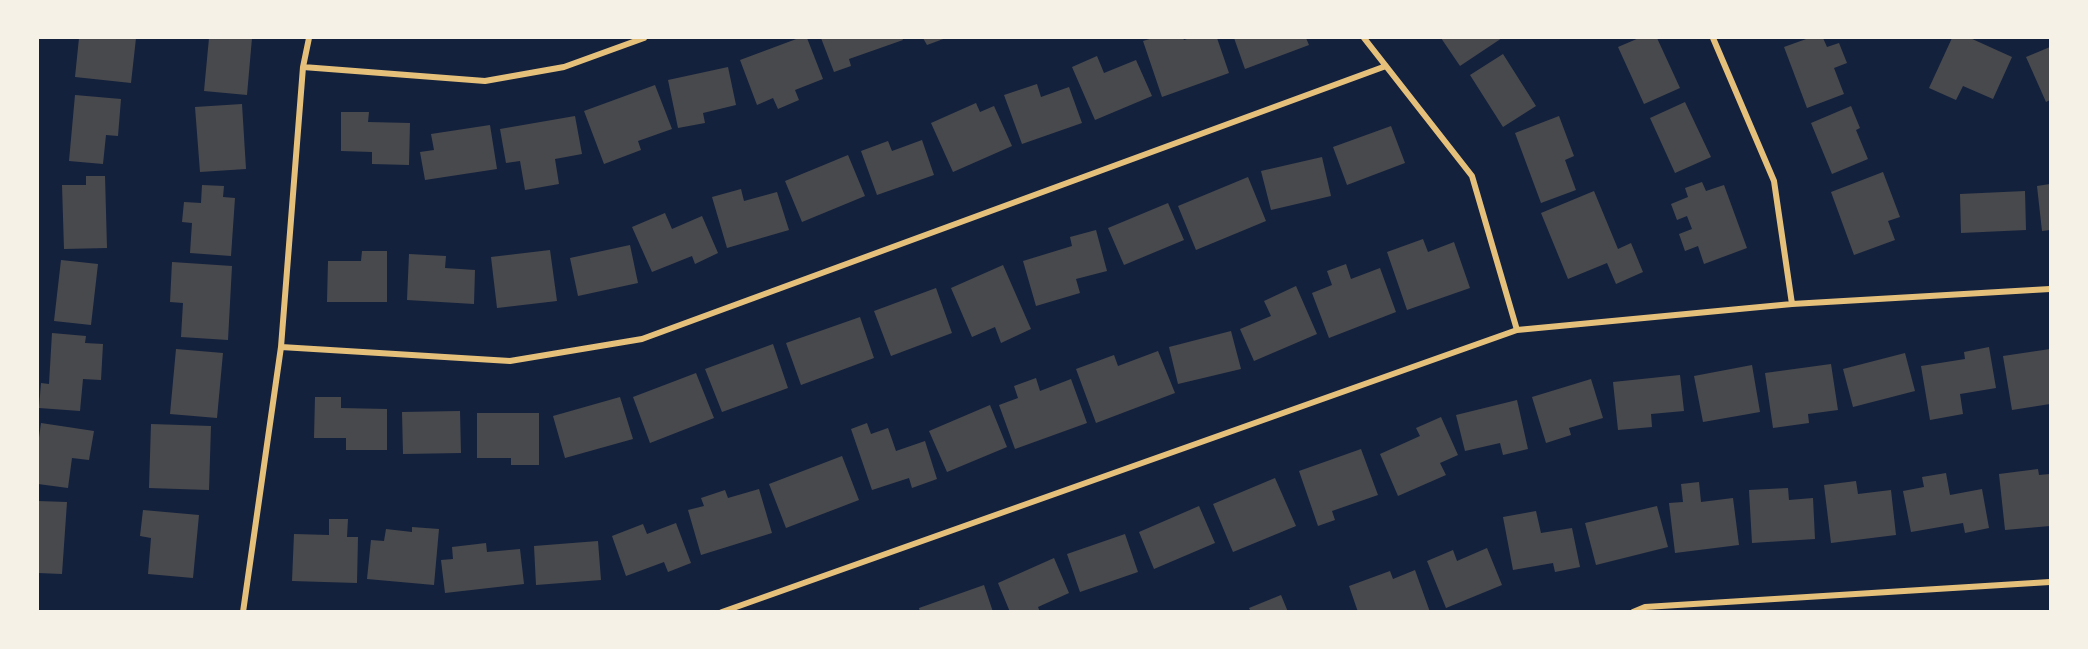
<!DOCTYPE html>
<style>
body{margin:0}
#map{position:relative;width:2088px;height:649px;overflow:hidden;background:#14213d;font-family:"PT Sans Narrow",sans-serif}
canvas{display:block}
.frame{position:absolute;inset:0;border:39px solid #f6f1e7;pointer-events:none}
</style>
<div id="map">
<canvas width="2088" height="649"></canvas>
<div class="frame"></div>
</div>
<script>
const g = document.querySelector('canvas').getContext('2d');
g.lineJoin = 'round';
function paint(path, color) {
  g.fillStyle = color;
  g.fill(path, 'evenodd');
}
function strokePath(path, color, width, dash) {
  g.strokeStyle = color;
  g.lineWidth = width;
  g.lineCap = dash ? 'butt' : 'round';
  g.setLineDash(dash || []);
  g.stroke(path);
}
const building = new Path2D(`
 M 79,38 L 136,38 L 131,83 L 75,77 Z
 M 209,38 L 252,38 L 247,95 L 204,91 Z
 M 799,38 L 807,38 L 823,79 L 795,90 L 799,100 L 778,109 L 773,98 L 757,105 L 740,60 Z
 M 821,38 L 902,38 L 903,40 L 849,59 L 851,66 L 834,72 Z
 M 923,38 L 946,38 L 927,45 Z
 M 1153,38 L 1183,38 L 1184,40 L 1190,38 L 1217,38 L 1229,73 L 1162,97 L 1143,41 Z
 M 1234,38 L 1306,38 L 1309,45 L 1245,69 Z
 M 1441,38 L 1502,38 L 1460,66 Z
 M 1639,38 L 1657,38 L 1680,88 L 1644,104 L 1618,47 Z
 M 1809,38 L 1823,38 L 1827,47 L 1839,43 L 1847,63 L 1834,68 L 1844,94 L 1807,108 L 1784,47 Z
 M 1952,38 L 1970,38 L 2012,57 L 1993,99 L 1963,86 L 1956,100 L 1929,88 Z
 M 2050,47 L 2050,100 L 2046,102 L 2026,57 Z
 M 1503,54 L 1536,106 L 1503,127 L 1470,75 Z
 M 1097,56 L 1104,73 L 1136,60 L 1152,96 L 1095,120 L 1072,67 Z
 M 728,67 L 736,105 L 703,113 L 705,123 L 678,128 L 668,80 Z
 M 1037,84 L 1041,97 L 1069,87 L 1082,123 L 1022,144 L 1004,95 Z
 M 655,85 L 672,129 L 638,141 L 641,150 L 604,164 L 584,111 Z
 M 75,95 L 121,99 L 118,136 L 106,135 L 103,164 L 69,161 Z
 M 1685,102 L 1711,157 L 1675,173 L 1650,118 Z
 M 976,103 L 980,112 L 994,106 L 1012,146 L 953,172 L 931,123 Z
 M 242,104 L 246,169 L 200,172 L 195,107 Z
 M 1851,106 L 1860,128 L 1856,130 L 1868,159 L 1832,174 L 1811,123 Z
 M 341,112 L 369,112 L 368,122 L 410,123 L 409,165 L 372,164 L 372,152 L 341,151 Z
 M 575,116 L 582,154 L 555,159 L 559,184 L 525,190 L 520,161 L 506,163 L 500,129 Z
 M 1559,116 L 1574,156 L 1565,160 L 1576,190 L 1541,203 L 1515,133 Z
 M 490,125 L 497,169 L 425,180 L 420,152 L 434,150 L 431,134 Z
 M 1391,126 L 1405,163 L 1347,185 L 1333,147 Z
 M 922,140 L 934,175 L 877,195 L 861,151 L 888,141 L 892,151 Z
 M 848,155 L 865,196 L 802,222 L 785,181 Z
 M 1322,157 L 1331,196 L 1271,210 L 1261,171 Z
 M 1883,172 L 1900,217 L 1888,221 L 1895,240 L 1854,255 L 1831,192 Z
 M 86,176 L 105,176 L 107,248 L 64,249 L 62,185 L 86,185 Z
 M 1248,177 L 1266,221 L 1196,250 L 1178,206 Z
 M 1702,182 L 1706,191 L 1724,185 L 1747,248 L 1704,264 L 1698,246 L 1685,251 L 1679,234 L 1692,229 L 1687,216 L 1677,220 L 1671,204 L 1688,197 L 1685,188 Z
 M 2050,184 L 2050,230 L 2042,231 L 2037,186 Z
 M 202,185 L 224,186 L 223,197 L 235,198 L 231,256 L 190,253 L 192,223 L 182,222 L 184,202 L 201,203 Z
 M 741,189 L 744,201 L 777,192 L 789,230 L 727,248 L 712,197 Z
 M 1594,191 L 1618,249 L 1631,243 L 1643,272 L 1616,284 L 1607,263 L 1568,279 L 1541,213 Z
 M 2025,191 L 2026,230 L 1961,233 L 1960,194 Z
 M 1168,203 L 1184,240 L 1124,265 L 1108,228 Z
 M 665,213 L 672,229 L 702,216 L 718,253 L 695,264 L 692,256 L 652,272 L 632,227 Z
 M 1096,230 L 1107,271 L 1076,279 L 1080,293 L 1036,306 L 1023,261 L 1072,246 L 1070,237 Z
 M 1423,239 L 1428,252 L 1454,242 L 1470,288 L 1407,310 L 1387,252 Z
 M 630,245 L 638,283 L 578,296 L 570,258 Z
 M 550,250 L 557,301 L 497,308 L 491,257 Z
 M 362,251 L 387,251 L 387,302 L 327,302 L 328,261 L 361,261 Z
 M 409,254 L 446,256 L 445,268 L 475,270 L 474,304 L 407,300 Z
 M 61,260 L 98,264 L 91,325 L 54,321 Z
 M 172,262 L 232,266 L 228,340 L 181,337 L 183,303 L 170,302 Z
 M 1346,264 L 1351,279 L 1380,268 L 1396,312 L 1329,338 L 1312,293 L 1332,285 L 1327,271 Z
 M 1003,265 L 1031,329 L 1001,343 L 995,327 L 972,337 L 951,288 Z
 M 1296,286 L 1317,334 L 1254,361 L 1240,329 L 1271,316 L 1264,301 Z
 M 936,288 L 952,333 L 891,356 L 874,311 Z
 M 860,317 L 874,358 L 801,385 L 786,343 Z
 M 1231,331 L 1241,369 L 1178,384 L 1169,347 Z
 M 52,333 L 86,336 L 85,343 L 103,344 L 101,380 L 83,379 L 80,411 L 39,408 L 41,383 L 49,384 Z
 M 773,344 L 788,388 L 722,412 L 705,369 Z
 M 1989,347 L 1996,388 L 1960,394 L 1963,414 L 1930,420 L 1921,366 L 1965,359 L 1964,352 Z
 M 176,349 L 223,353 L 217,418 L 170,414 Z
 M 2050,349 L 2050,404 L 2012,410 L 2003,356 Z
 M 1158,351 L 1175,393 L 1096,423 L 1076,369 L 1114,355 L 1118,366 Z
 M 1905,353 L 1915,391 L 1853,407 L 1843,369 Z
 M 1831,364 L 1838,410 L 1808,414 L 1809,423 L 1773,428 L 1765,373 Z
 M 1752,365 L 1760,412 L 1703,422 L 1694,376 Z
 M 696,373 L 714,418 L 650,443 L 633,397 Z
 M 1680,375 L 1684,411 L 1651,414 L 1652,427 L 1618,430 L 1613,382 Z
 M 1036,378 L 1040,391 L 1071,379 L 1087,423 L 1015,449 L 999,405 L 1018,398 L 1014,386 Z
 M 1591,379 L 1603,418 L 1569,428 L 1571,435 L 1546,443 L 1532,397 Z
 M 315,397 L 341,397 L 341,408 L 387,409 L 387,450 L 346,450 L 346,438 L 314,438 Z
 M 620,397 L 633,439 L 565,458 L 553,416 Z
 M 1517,400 L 1528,449 L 1503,455 L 1500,443 L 1465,451 L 1456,415 Z
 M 990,405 L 1007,447 L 947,472 L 929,431 Z
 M 460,411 L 461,453 L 403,454 L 402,412 Z
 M 477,413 L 539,413 L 539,465 L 511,465 L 511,458 L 477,458 Z
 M 1441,417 L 1458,455 L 1440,463 L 1446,475 L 1398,496 L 1380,454 L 1420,436 L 1416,428 Z
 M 41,423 L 94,431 L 89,460 L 72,458 L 68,488 L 38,484 L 38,445 Z
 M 867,423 L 871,434 L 888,428 L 896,451 L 925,441 L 937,479 L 912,488 L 909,478 L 872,490 L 851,429 Z
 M 151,424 L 211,426 L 209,490 L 149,488 Z
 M 1361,449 L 1378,495 L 1332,511 L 1335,520 L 1318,526 L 1299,471 Z
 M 842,456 L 859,500 L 786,528 L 769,484 Z
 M 2038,469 L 2039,475 L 2050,474 L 2050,526 L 2005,530 L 1999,474 Z
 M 1946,473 L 1950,495 L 1982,489 L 1989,528 L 1965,533 L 1963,523 L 1911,532 L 1903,491 L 1924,487 L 1922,477 Z
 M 1275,478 L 1296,526 L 1233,552 L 1213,504 Z
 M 1856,481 L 1858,494 L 1891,490 L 1896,535 L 1831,543 L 1824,485 Z
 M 1699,482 L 1701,502 L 1733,498 L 1739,545 L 1675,553 L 1669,503 L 1683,502 L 1681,484 Z
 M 1788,488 L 1789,500 L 1813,498 L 1815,539 L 1752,543 L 1749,490 Z
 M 759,489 L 772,533 L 701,555 L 688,510 L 704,506 L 701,498 L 725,490 L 728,498 Z
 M 38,501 L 67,502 L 62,574 L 38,573 Z
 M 1199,506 L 1215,543 L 1154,569 L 1139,532 Z
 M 1657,506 L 1668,547 L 1596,565 L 1585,523 Z
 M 143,510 L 199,515 L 193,578 L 148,574 L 151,538 L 140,536 Z
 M 1536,511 L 1541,533 L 1572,528 L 1580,567 L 1555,572 L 1553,563 L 1513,570 L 1503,517 Z
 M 329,519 L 348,519 L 347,537 L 358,537 L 357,583 L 292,581 L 294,534 L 329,535 Z
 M 676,523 L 691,563 L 668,572 L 664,562 L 626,576 L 612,536 L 643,524 L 647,534 Z
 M 412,527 L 439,529 L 434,585 L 367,579 L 371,540 L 384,541 L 386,529 L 412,532 Z
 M 1125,534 L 1138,572 L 1080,592 L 1067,554 Z
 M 598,541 L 601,580 L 536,585 L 534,546 Z
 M 486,543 L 487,552 L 520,549 L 524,584 L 445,593 L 441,560 L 453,559 L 452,547 Z
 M 1487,548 L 1502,585 L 1446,608 L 1427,561 L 1453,550 L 1457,561 Z
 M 1054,558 L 1069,593 L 1038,607 L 1040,612 L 1010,612 L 998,583 Z
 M 1415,570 L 1430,612 L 1358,612 L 1349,586 L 1390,571 L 1393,579 Z
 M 984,585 L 993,612 L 920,612 L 919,608 Z
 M 1281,595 L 1288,612 L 1251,612 L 1249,608 Z`);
const minor = new Path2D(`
 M 1364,38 L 1472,176 L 1517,330
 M 1713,38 L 1774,181 L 1792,304
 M 303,67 L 485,81 L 564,67 L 644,38
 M 281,347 L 510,361 L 642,339 L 1386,66
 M 243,612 L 281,347 L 303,67 L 309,38
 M 722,612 L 1517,330 L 1792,304 L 2050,289
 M 1633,612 L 1645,607 L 2050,582`);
paint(building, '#48494c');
strokePath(minor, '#e5c07b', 6);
</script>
